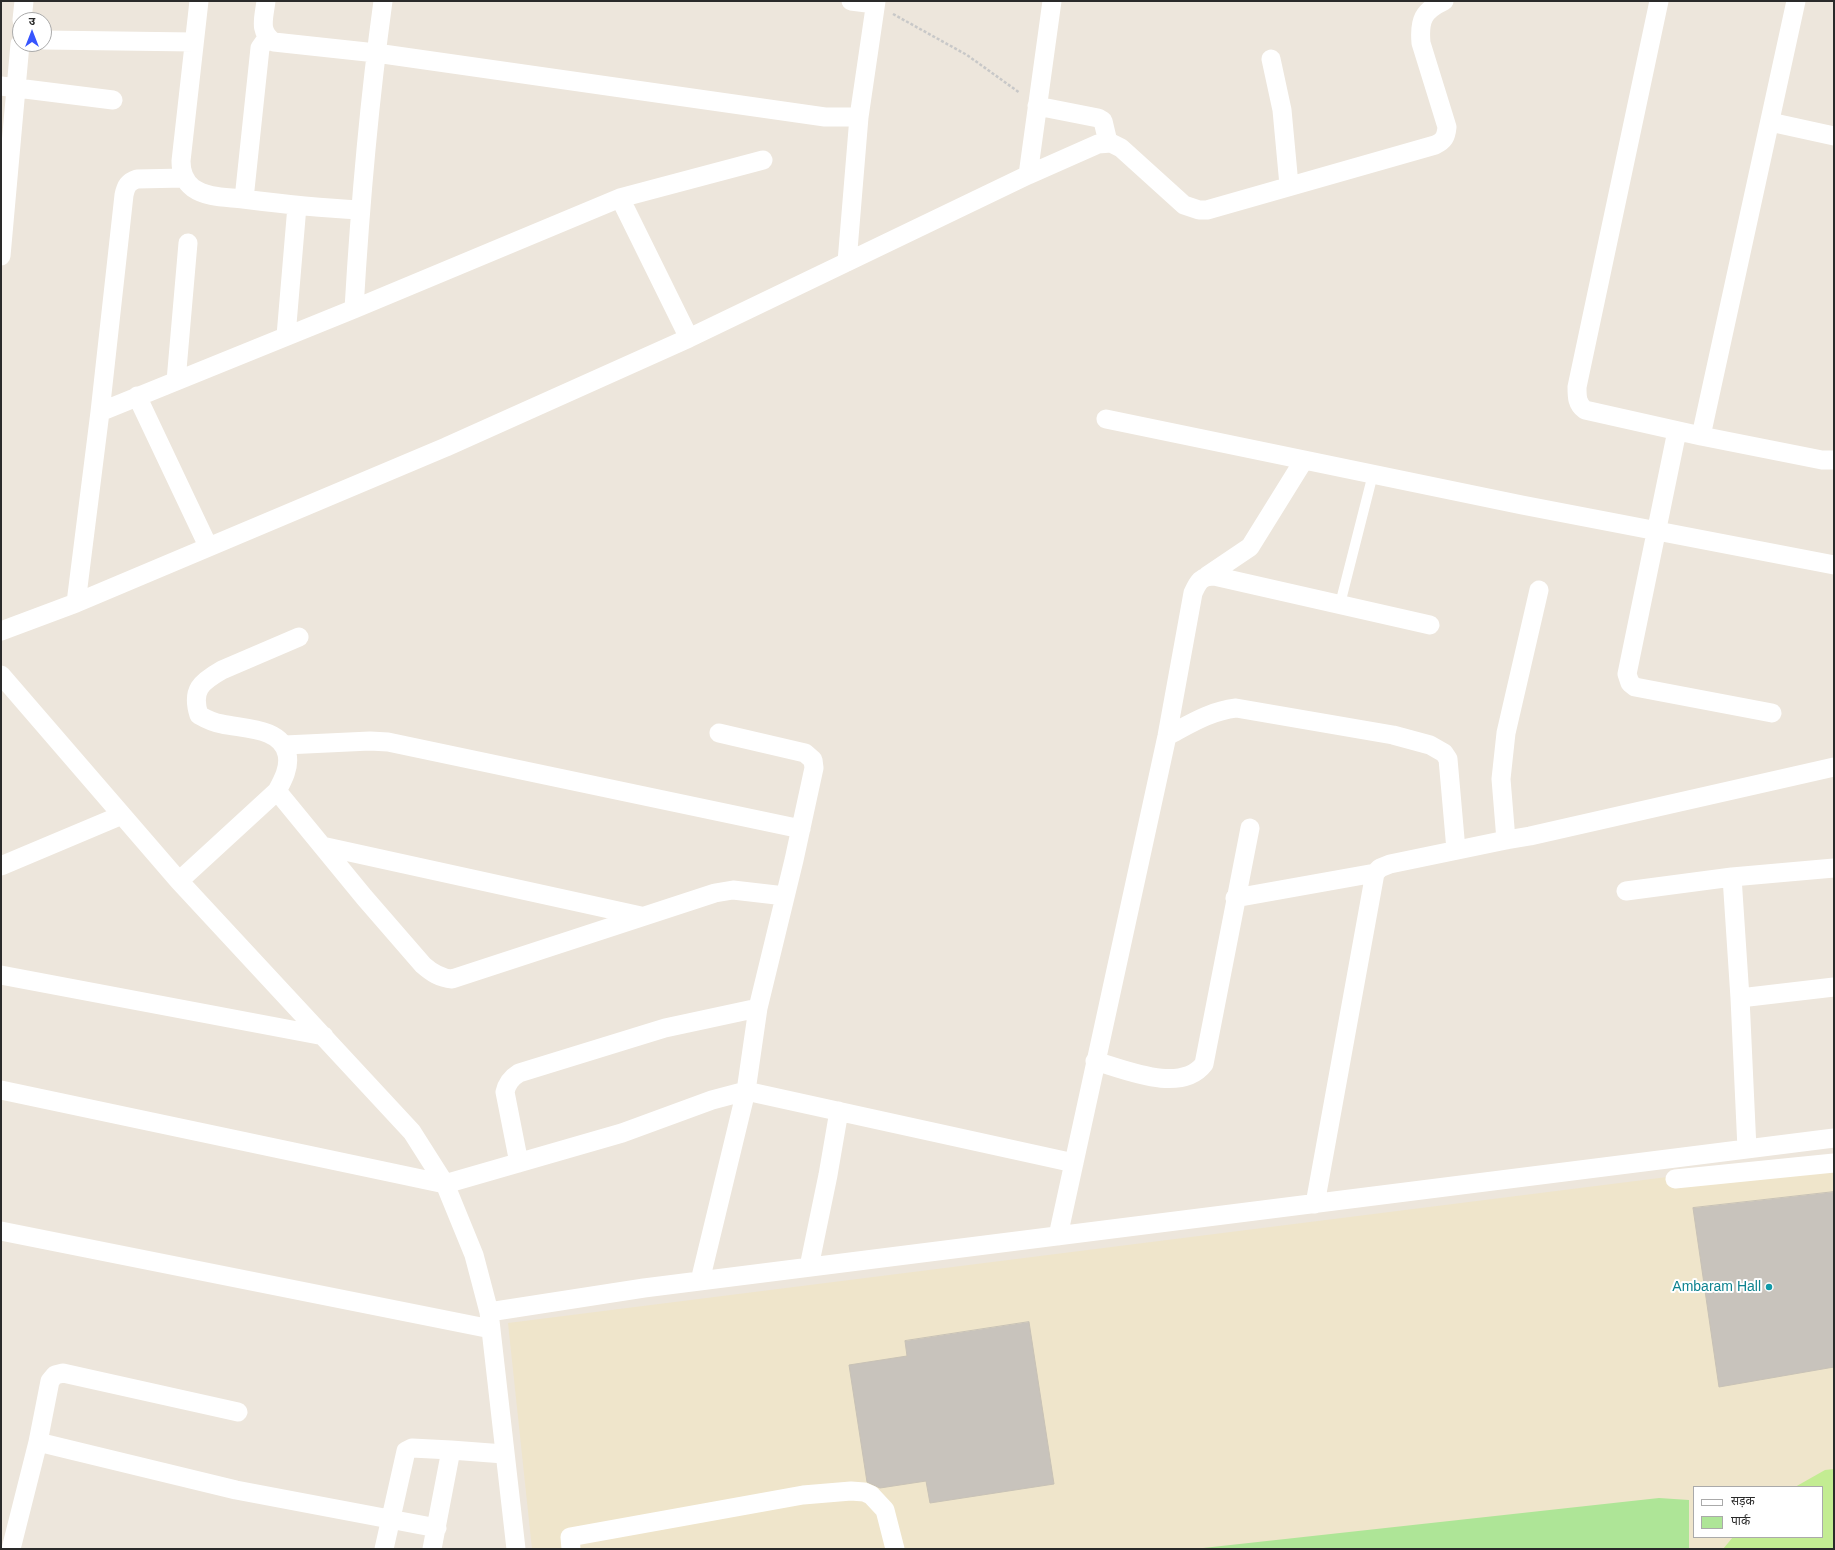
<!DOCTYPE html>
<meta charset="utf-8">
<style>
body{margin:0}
#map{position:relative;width:1835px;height:1550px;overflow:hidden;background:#ede6dc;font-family:Helvetica,"Noto Sans Devanagari",sans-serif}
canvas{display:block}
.frame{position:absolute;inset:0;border:2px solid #2a2a2a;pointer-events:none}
.legend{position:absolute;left:1693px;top:1486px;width:130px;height:52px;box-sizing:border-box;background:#fff;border:1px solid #aaa;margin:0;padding:5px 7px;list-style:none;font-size:12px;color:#2a2a2a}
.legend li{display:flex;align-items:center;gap:8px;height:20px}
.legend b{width:20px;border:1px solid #aaa}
.north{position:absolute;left:12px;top:12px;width:40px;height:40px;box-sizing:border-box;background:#fff;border:1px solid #aaa;border-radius:50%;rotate:0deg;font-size:11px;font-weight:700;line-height:16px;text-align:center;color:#2a2a2a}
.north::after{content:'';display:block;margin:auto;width:14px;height:18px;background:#3755fe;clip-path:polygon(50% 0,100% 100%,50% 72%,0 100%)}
</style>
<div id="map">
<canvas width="1835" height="1550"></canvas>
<div class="frame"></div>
<ul class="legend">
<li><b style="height:5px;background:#fff"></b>सड़क</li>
<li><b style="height:11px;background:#aee597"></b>पार्क</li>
</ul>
<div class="north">उ</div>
</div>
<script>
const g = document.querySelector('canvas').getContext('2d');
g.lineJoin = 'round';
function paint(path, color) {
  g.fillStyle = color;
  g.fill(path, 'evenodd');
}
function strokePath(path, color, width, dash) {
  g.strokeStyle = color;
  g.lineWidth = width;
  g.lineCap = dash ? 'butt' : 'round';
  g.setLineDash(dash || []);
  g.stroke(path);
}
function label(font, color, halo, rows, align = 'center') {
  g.font = font + ' Helvetica,sans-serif';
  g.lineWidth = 4;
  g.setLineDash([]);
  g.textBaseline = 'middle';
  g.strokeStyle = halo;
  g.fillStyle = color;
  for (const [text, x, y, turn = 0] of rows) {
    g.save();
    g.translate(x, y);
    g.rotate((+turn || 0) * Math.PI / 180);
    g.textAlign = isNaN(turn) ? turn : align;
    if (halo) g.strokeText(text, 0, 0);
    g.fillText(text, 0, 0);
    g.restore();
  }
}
const education = new Path2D(`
 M 1834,1156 L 1834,1549 L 532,1549 L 508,1323 ZM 1694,1487 L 1822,1487 L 1822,1537 L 1694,1537 Z`);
const green = new Path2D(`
 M 1659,1498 L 1689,1500 L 1689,1549 L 1194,1549 Z`);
const pitch = new Path2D(`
 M 1834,1469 L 1834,1549 L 1723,1549 L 1733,1537 L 1822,1537 L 1822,1487 L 1795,1487 L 1825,1470 Z`);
const building = new Path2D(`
 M 1834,1192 L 1834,1367 L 1719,1387 L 1693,1208 Z
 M 1029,1322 L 1054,1484 L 930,1503 L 926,1481 L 880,1488 L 867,1482 L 849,1365 L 907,1356 L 905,1341 Z`);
const path = new Path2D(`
 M 893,14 L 967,55 L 1020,93`);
const lane = new Path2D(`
 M 1340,604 L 1373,474`);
const street = new Path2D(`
 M 199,1 L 181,161 C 181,172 184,181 193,188 C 207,198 227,197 243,199 C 282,204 321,208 360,210
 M 266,1 C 264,18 258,32 274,42 L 376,53 L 825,117 L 859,117
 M 851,1 L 875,4
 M 1659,1 L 1577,387 C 1577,397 1577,404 1585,410 L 1701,436 L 1822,460 L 1834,460
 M 22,20 L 24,1
 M 44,40 L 194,42
 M 1271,59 L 1282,110 L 1289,185
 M 1,86 L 113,100
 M 1037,106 L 1098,118 L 1103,121 L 1108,142
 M 1770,122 L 1834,136
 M 1028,175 L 1052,1
 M 620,198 L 689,338
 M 244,199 L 260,48 L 267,38
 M 1,256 L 20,44
 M 847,262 L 859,117 L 876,1
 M 354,309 C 360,206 369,103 383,1
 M 286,336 L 297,206
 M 176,381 L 188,243
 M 137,396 L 208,546
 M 100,412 L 354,309 L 620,198 L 763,160
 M 1106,419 L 1522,505 L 1834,565
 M 1677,431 L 1627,674 L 1630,683 L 1635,687 L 1772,713
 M 1701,436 L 1796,1
 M 1207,576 L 1250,547 L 1304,460
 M 76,603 L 100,412 L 124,195 C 126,186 128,182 137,179 L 184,178
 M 1,631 L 76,603 L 446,447 L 689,338 L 1028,175 L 1098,144 L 1111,143 L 1121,148 L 1184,205 L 1199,210 L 1207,210 L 1435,145 C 1444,141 1446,137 1447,127 L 1421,43 C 1419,20 1423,11 1444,1
 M 1,675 L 179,881 L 412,1132 L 445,1184 L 474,1255 L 489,1312 L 516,1549
 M 1167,736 C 1190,724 1210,711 1236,708 L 1393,735 L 1430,745 L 1444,753 L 1448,759 L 1456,850
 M 285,745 L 370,741 L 388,742 L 801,829
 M 277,791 L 364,897 L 423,965 C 432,973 440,978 452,979 L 715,893 L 733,890 L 785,896
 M 1506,840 L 1501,779 L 1506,733 L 1539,590
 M 322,846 L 641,916
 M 1,866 L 122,815
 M 1732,877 L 1740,998 L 1747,1149
 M 179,881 L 277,791 C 283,780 290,767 287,754 C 281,727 243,729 222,724 C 214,723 206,719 199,715 C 191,690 201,682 222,670 L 299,637
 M 1626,891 L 1732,877 L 1834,868
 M 1235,898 L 1375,873
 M 1,975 L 324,1036
 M 1740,998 L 1834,987
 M 1095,1061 C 1126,1070 1181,1094 1204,1064 L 1250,828
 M 1,1090 L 445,1184 L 622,1133 L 712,1100 L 746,1091 L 1074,1163
 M 519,1163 L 505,1092 C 507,1083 511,1078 519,1073 L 665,1028 L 758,1008
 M 1675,1179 L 1834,1163
 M 1315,1204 L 1375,873 L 1380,868 L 1390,864 L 1506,840 L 1530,836 L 1834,767
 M 1,1231 L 491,1329
 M 1058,1236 L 1167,736 L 1193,593 C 1198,582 1201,576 1214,576 L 1430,625
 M 809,1267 L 828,1175 L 839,1111
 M 700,1281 L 746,1091 L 758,1008 L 794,860 L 814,768 L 813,760 L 805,753 L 719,733
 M 489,1312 L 644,1288 L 1834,1138
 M 38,1442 L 236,1490 L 437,1528
 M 11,1549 L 38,1442 L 50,1381 L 55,1375 L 63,1373 L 238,1412
 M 384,1549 L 406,1451 L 412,1448 L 451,1450
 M 432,1549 L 451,1450 L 504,1454
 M 571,1549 L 570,1537 L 803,1495 L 851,1491 L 864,1492 L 871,1495 L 885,1510 L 895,1549`);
const markers = [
 [1769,1287,4,"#0f9aa8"]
];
const cultureNames = [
 ["Ambaram Hall",1761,1287]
];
paint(education, '#efe5cb');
paint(green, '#aee597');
paint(pitch, '#c3ec92');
paint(building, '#c8c3bc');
strokePath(building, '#c8c2b6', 1);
strokePath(path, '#c8c8c8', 2.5, [3, 2]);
strokePath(lane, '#fff', 10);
strokePath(street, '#fff', 19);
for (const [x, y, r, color] of markers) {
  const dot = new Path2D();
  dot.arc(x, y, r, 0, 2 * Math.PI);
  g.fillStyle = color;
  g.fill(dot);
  strokePath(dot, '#fff', 1.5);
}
label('14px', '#0d838f', '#fff', cultureNames, 'right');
</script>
